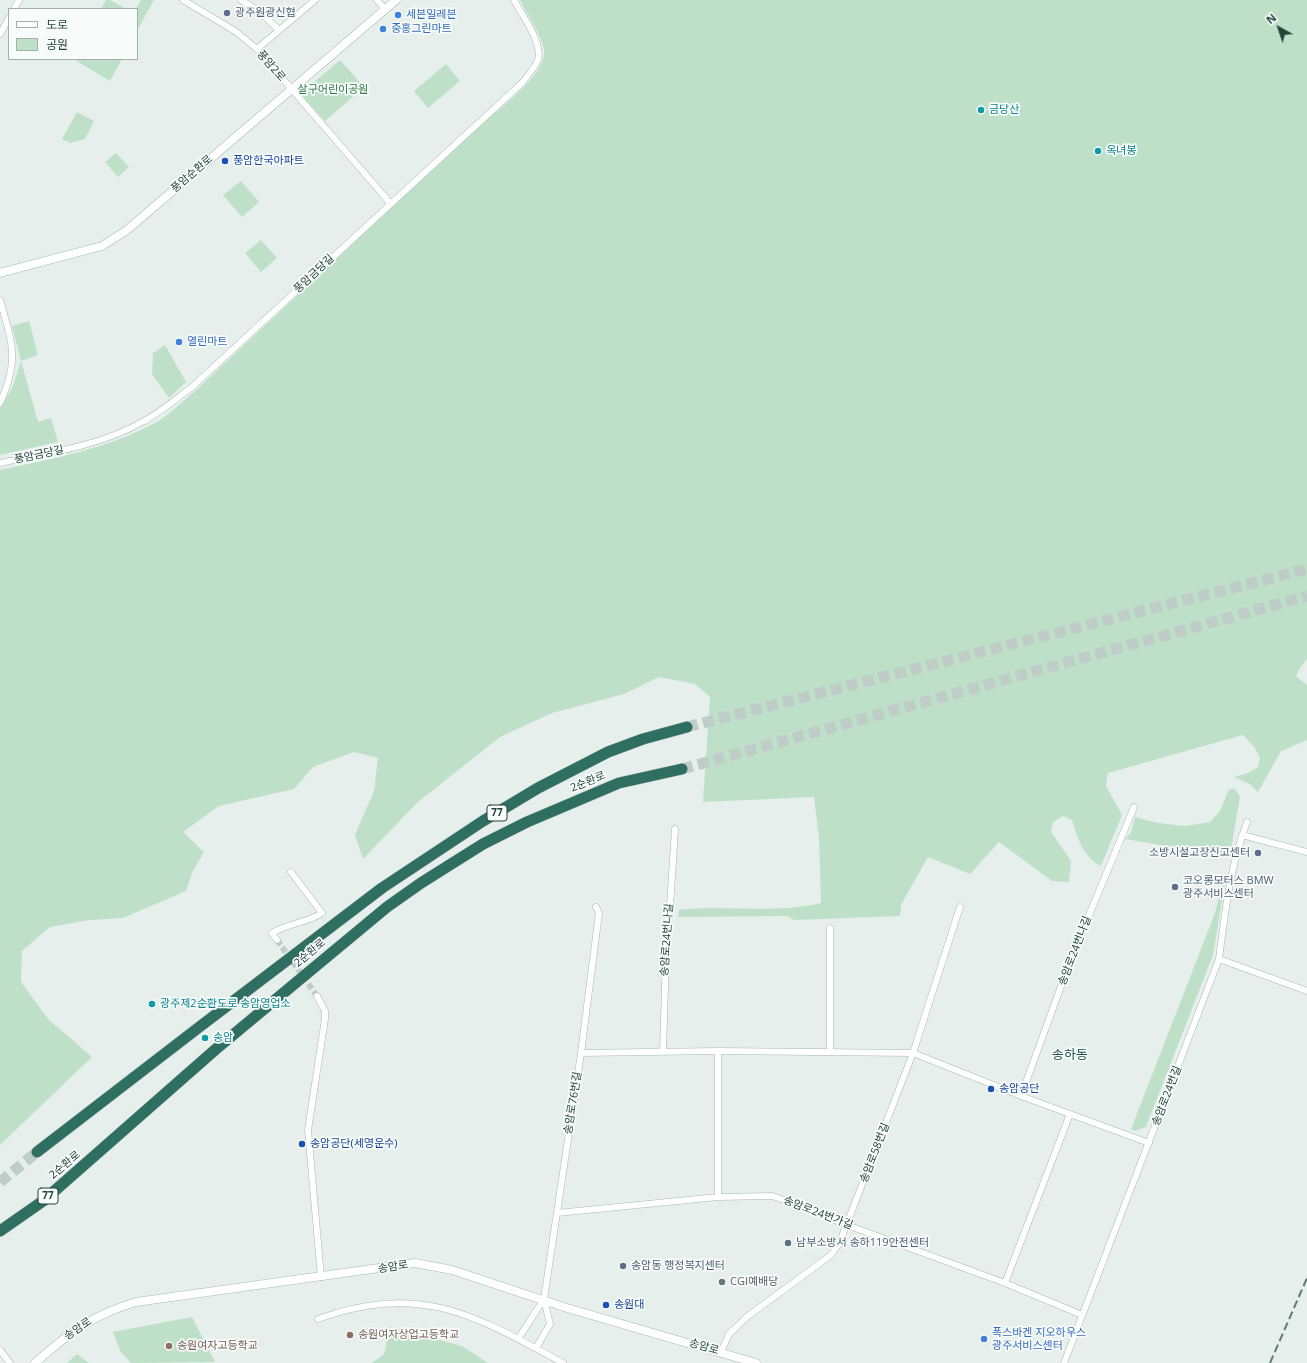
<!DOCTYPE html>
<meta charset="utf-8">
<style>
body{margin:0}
#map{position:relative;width:1307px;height:1363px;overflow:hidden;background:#e6efeb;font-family:"Open Sans","Noto Sans KR",sans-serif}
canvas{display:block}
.legend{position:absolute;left:8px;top:8px;width:130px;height:52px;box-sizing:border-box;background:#f7fbf9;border:1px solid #a3b1ad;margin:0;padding:5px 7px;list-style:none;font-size:12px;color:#24423a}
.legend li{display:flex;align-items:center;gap:8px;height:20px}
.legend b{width:20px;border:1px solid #a3b1ad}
.north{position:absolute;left:1259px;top:8px;width:40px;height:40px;-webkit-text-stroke:3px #f7fbf9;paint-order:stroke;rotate:320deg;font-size:11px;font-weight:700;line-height:16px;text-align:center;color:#24423a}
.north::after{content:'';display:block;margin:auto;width:14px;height:18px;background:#24423a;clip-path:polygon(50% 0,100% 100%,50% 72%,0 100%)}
</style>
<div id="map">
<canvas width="1307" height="1363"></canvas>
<ul class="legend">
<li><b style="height:5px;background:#fff"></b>도로</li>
<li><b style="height:11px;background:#bfe0c8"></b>공원</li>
</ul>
<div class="north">N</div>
</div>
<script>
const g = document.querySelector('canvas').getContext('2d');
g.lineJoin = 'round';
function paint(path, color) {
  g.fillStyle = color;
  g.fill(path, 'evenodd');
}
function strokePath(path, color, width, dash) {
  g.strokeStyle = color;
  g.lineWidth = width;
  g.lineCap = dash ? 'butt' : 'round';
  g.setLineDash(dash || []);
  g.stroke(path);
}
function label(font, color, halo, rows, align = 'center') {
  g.font = font + ' "Open Sans","Noto Sans KR",sans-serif';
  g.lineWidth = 3.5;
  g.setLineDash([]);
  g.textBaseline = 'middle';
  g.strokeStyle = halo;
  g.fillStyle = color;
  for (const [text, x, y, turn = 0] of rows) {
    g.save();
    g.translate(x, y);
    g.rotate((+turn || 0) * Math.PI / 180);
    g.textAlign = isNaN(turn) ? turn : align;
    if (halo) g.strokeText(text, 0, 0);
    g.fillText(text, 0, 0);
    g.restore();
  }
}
const green = new Path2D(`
 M 106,0 L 110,0 L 126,9 L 101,9 Z
 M 141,0 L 154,0 L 137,31 L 136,9 Z
 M 520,0 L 1307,0 L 1307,659 L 1300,668 L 1296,676 L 1307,685 L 1307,740 L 1281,751 L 1258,792 L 1250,784 L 1234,777 L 1248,773 L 1258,767 L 1260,758 L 1255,748 L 1243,735 L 1108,773 L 1106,786 L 1122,815 L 1101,866 C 1083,857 1077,837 1072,820 L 1063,816 L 1053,822 L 1051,832 L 1071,861 L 1069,882 L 1052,881 L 999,842 L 970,874 L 928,857 L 901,905 L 900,916 L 794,920 L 787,916 L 678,917 L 679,910 C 726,905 776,914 821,903 L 819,839 L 814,797 L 703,802 L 710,697 L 695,684 L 659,677 L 624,694 L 552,713 L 500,737 L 418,802 L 363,859 L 355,835 L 374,791 L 378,758 L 354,752 L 313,767 L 294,789 L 219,806 L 183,832 L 204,852 L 193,871 L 186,891 L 123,918 L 90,920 L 50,927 L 22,951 L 21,982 L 48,1019 L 92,1057 L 0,1145 L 0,470 C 55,458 107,449 157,422 C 170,414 183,401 195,391 L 480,125 C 498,110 547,75 544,50 C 542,35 527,14 520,0 Z
 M 73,59 L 122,59 L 110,81 Z
 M 340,60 L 364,87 L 325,121 L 304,98 L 306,89 Z
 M 446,64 L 460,81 L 428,108 L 414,91 Z
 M 77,112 L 94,121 L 85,139 L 70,143 L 62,139 Z
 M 116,153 L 129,167 L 118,177 L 105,162 Z
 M 241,181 L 259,202 L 242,217 L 223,195 Z
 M 261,240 L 277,258 L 261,272 L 245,253 Z
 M 29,321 L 38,355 L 21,361 L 38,422 L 51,418 L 58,442 L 0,455 L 0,409 L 12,388 L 21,361 L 12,326 Z
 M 165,345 L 186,382 L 169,398 L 152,374 L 153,353 Z
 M 1229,789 L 1235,789 L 1240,797 L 1230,855 L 1227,856 L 1125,839 L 1131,833 L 1135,817 L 1158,823 L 1185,826 L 1210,822 L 1220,811 Z
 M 1225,873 L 1226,876 L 1213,955 L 1146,1127 L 1135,1131 L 1131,1129 L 1215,913 Z
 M 192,1317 L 215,1362 L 131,1363 L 121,1352 L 113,1332 Z
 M 390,1327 L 462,1346 L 488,1363 L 372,1363 L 384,1354 Z
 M 77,1354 L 89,1363 L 67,1363 Z`);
const streetTunnel = new Path2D(`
 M 277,940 L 317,996`);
const highwayTunnel = new Path2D(`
 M 687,727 L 1307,569
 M 682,769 L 1307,596
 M 0,1182 L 37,1152`);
const street = new Path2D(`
 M 183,0 L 235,31 L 257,49 L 391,204
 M 241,0 L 260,12 L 279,30
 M 377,0 L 385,9
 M 14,9 L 19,0
 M 0,34 L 9,18
 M 257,49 L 315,0
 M 0,300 C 12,343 20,359 0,403
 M 0,463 C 48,453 101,446 144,421 C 161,412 176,399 192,387 L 522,83 C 527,76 535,68 538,60 C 543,43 522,15 514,0
 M 1242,835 L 1307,852
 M 830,928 L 830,1052
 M 277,940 L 272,933 C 289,923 307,923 322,913 L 291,872
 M 1219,959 L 1307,991
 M 317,996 L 325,1011 L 325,1019 L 308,1130 L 321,1277
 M 718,1051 L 718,1197
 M 663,1052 L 667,921 L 670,906 L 675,829
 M 581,1053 L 718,1051 L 913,1053 L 1021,1096 L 1149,1143
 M 1021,1096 L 1072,956 L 1134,807
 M 557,1213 L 718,1197 L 772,1196 L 797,1204 L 847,1225 L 1005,1283 L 1082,1315
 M 1005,1283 L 1070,1114
 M 318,1319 C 421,1282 474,1315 563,1363
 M 518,1339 L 544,1299
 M 536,1348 L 550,1324 L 544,1299 L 581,1053 L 599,913 L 596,907
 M 0,1350 L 10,1363
 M 721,1352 L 729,1334 L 748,1316 L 831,1255 L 839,1244 L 913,1053 L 960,907
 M 1064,1363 L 1219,959 C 1225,913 1230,866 1247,822`);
const secondary = new Path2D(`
 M 0,273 L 102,246 L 127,230 L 396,0
 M 35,1363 C 69,1333 92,1315 136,1302 L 415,1263 L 452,1270 L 567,1308 L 756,1363`);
const highway = new Path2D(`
 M 37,1152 L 198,1028 L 382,888 L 483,821 L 538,788 L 608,752 L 643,739 L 687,727
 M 0,1231 L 43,1201 L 216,1049 L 387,907 L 421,883 L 483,844 L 527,822 L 619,783 L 682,769`);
const rail = new Path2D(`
 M 1270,1363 L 1307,1278`);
const markers = [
 [227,13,4,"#5c6f8a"],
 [398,15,4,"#3f7fe0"],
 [383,29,4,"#3f7fe0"],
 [981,110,4,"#0f9aa8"],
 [1098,151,4,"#0f9aa8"],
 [225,161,4,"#1a4fb4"],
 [179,342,4,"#3f7fe0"],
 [1258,853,4,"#5c6f8a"],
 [1175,887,4,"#5c6f8a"],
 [152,1004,4,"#0f9aa8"],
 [205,1038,4,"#0f9aa8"],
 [991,1089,4,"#1a4fb4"],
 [302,1144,4,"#1a4fb4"],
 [788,1243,4,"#5c6f8a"],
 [623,1266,4,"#5c6f8a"],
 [722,1282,4,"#6b7280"],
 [606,1305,4,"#1a4fb4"],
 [350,1335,4,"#8d6e63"],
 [984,1339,4,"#3f7fe0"],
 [169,1346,4,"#8d6e63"]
];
const shields = [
 [497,813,20],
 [48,1196,20]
];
const shieldNames = [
 ["77",497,813],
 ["77",48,1196]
];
const serviceNames = [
 ["광주원광신협",235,13],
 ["소방시설고장신고센터",1250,853,"right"],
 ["코오롱모터스 BMW",1183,881],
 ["광주서비스센터",1183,894],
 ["남부소방서 송하119안전센터",796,1243],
 ["송암동 행정복지센터",631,1266]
];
const shopNames = [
 ["세븐일레븐",406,15],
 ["중흥그린마트",391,29],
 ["열린마트",187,342],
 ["폭스바겐 지오하우스",992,1333],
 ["광주서비스센터",992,1346]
];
const streetNames = [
 ["풍암2로",271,66,49],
 ["풍암순환로",192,174,-41],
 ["풍암금당길",314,274,-43],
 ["풍암금당길",39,455,-12],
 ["2순환로",588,782,-22],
 ["송암로24번나길",667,940,-86],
 ["송암로24번나길",1075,951,-69],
 ["2순환로",310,953,-40],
 ["송암로24번길",1167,1096,-69],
 ["송암로76번길",573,1103,-81],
 ["송암로58번길",875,1153,-69],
 ["2순환로",65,1165,-40],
 ["송암로24번가길",818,1213,21],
 ["송암로",393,1267,-9],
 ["송암로",78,1329,-35],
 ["송암로",704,1347,16]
];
const parkNames = [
 ["살구어린이공원",333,90]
];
const cultureNames = [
 ["금당산",989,110],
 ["옥녀봉",1106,151],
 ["광주제2순환도로 송암영업소",160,1004],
 ["송암",213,1038]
];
const transitNames = [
 ["풍암한국아파트",233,161],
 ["송암공단",999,1089],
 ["송암공단(세영운수)",310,1144],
 ["송원대",614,1305]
];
const worshipNames = [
 ["CGI예배당",730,1282]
];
const educationNames = [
 ["송원여자상업고등학교",358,1335],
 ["송원여자고등학교",177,1346]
];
const quarterNames = [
 ["송하동",1070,1055]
];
paint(green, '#bfe0c8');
strokePath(streetTunnel, '#bfccc8', 6, [6, 3]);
strokePath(highwayTunnel, '#bfccc8', 11, [11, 5.5]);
strokePath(street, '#a8b8b2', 7);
strokePath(secondary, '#a4bbb3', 9);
strokePath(highway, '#c2cac8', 12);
strokePath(street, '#fff', 6);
strokePath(secondary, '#fff', 8);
strokePath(highway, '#2f6f62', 11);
strokePath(rail, '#5f7d75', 2, [8, 4]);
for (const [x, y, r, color] of markers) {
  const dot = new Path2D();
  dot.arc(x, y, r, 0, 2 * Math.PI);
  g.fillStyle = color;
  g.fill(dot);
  strokePath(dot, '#f7fbf9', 1.5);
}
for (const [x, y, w] of shields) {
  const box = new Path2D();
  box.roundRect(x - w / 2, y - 8, w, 16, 3);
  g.fillStyle = '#f7fbf9';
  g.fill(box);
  strokePath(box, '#24423a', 1);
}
label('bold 10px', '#24423a', null, shieldNames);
label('11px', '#4e5e75', '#f7fbf9', serviceNames, 'left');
label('11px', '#366cbe', '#f7fbf9', shopNames, 'left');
label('11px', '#24423a', '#f7fbf9', streetNames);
label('11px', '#2d7a4b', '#f7fbf9', parkNames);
label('11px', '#0d838f', '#f7fbf9', cultureNames, 'left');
label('11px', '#164399', '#f7fbf9', transitNames, 'left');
label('11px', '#5b616d', '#f7fbf9', worshipNames, 'left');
label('11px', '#785e54', '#f7fbf9', educationNames, 'left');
label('13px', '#1f5548', '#f7fbf9', quarterNames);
</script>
